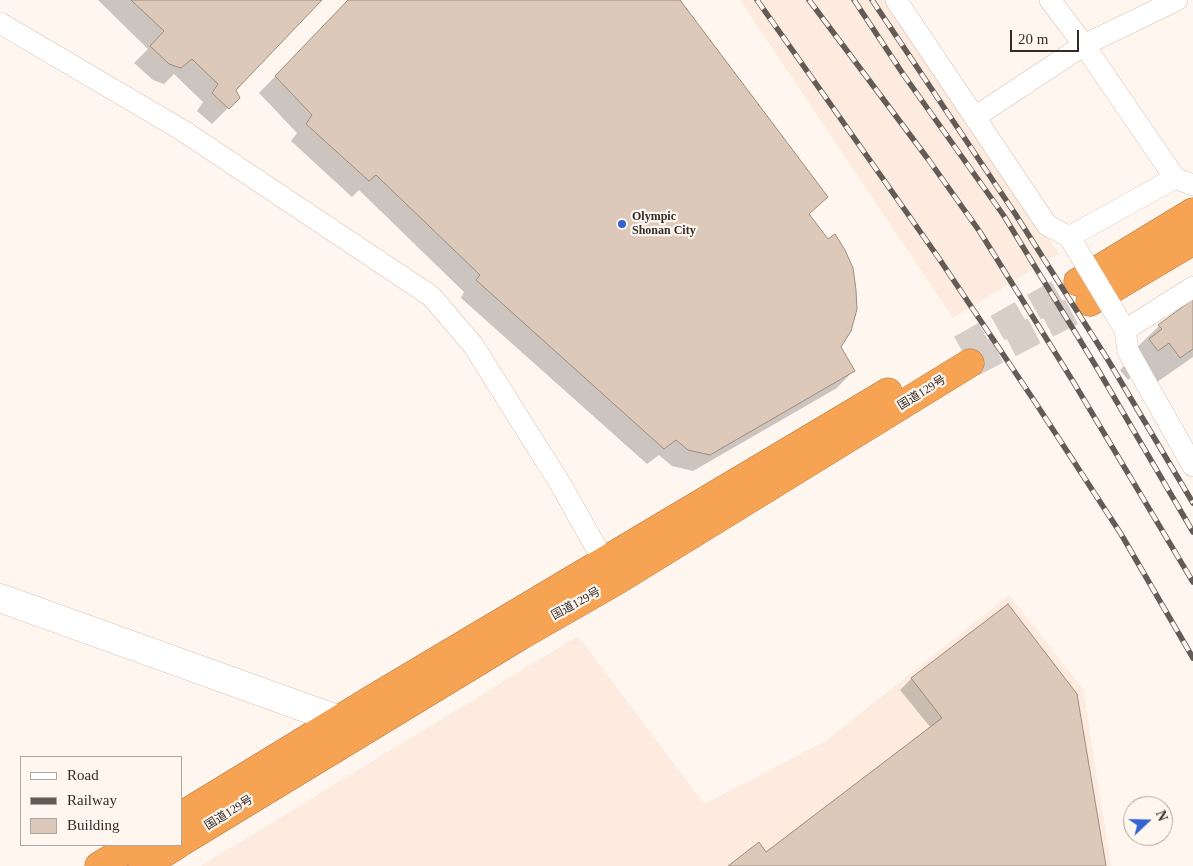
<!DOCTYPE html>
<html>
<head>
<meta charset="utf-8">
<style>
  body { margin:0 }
  #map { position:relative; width:1193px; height:866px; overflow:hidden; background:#fef6ef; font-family:"Times New Roman",serif }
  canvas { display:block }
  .legend { position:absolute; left:20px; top:756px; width:162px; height:90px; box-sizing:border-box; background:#fef6ef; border:1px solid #ada59f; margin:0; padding:6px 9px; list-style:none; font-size:15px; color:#342c26 }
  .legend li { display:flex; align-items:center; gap:10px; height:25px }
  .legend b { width:25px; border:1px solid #ada59f }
  .north { position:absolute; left:1123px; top:796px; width:50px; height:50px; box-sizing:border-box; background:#fef6ef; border:1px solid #ada59f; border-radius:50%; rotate:69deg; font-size:14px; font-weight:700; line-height:20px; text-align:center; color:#342c26 }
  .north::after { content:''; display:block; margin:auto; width:18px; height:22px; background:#3562d2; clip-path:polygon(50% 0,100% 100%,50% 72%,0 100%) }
  .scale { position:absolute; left:1010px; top:30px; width:69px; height:22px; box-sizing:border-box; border:2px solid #342c26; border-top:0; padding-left:6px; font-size:15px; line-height:18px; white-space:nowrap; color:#342c26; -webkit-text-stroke:4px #fef6ef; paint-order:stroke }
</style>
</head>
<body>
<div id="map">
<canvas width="1193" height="866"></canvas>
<ul class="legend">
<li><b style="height:6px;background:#fff"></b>Road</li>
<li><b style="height:6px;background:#635b55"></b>Railway</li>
<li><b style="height:14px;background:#ddc9b9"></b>Building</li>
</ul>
<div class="north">N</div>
<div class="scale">20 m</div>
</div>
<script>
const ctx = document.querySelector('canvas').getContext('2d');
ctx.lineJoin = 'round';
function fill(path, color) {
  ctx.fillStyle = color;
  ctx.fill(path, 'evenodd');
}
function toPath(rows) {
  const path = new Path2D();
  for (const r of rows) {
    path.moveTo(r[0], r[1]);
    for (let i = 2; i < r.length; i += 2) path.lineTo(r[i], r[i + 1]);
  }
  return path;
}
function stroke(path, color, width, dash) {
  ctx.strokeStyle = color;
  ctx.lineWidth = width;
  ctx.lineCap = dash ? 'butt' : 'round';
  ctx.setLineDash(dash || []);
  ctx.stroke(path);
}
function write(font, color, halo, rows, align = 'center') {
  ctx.font = font + ' "Times New Roman","Noto Sans JP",serif';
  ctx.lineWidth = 4.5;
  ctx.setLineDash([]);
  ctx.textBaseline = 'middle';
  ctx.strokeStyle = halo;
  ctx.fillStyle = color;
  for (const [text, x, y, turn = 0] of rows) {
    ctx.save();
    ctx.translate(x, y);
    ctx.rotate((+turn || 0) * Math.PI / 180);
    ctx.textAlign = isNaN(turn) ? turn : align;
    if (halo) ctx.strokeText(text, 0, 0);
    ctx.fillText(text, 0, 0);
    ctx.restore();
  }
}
fill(toPath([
  [740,0,887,0,1059,254,953,318],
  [1009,595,1083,689,1111,866,201,866,578,636,704,804,826,741]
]), '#fcebde');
fill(toPath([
  [98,0,321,0,235,90,239,97,212,124,197,111,203,102,174,74,164,84,153,80,134,63,148,49],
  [350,0,679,0,808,215,840,347,853,371,837,388,693,471,672,466,659,455,647,464,461,298,464,292,359,190,352,197,291,141,297,133,259,93],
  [1193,301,1193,357,1150,387,1139,371,1128,380,1120,370,1132,358,1129,355,1159,326],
  [1007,605,1105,866,730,866,766,854,931,728,900,690,911,679]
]), '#0003');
const building = toPath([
  [131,0,322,0,236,90,240,98,229,109,212,93,218,84,192,59,181,68,169,64,150,46,164,31,131,0],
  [348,0,680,0,828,197,809,214,828,239,835,234,845,250,853,268,856,290,857,309,851,331,841,347,855,371,710,455,688,450,676,440,664,449,476,280,480,275,376,175,369,181,306,124,312,115,275,76,348,0],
  [1193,299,1193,349,1180,358,1169,343,1158,351,1149,339,1162,329,1158,325,1193,299],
  [1008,604,1077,694,1106,866,728,866,759,842,766,852,942,718,911,678,1008,604]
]);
fill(building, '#ddc9b9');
stroke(building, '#9f8c7c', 1);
stroke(toPath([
  [961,349,1078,282],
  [972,363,1090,302]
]), '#d6cec7', 28, [28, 14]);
const street = toPath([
  [896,0,1047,225,1069,237,1076,248],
  [1050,0,1084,45,1175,178,1193,185],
  [0,23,182,130,431,296,473,345,561,485,611,574],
  [975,117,1084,45,1177,0],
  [1069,237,1175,178],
  [1118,318,1125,330,1128,351,1193,466],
  [1125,330,1193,287]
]);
const secondary = toPath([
  [0,598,356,726]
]);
const highway = toPath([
  [1078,282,1193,212],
  [1090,302,1193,241],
  [181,816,376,697,888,392],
  [181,842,520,636,616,581,970,363],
  [99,866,134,845],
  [143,866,177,845]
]);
stroke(street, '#d6c2b2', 22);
stroke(secondary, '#d6c2b2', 29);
stroke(highway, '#b27944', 29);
stroke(street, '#fff', 21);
stroke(secondary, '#fff', 28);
stroke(highway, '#f6a354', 28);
const rail = toPath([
  [757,0,938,257,1035,402,1121,534,1193,658],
  [809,0,928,159,980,232,1074,383,1193,582],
  [854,0,903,74,1004,216,1097,368,1193,532],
  [872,0,1014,212,1108,360,1193,503]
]);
stroke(rail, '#635b55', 5.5);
stroke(rail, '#fef6ef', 4, [11]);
const streetBridge = toPath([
  [1076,248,1118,318]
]);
stroke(streetBridge, '#d6c2b2', 22, []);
stroke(streetBridge, '#fff', 21);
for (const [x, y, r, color] of [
  [622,224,5,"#3562d2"]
]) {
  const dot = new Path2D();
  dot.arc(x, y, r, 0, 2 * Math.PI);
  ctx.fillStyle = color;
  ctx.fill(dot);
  stroke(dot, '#fef6ef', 2);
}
write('bold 12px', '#342c26', '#fef6ef', [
  ["Olympic",632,217],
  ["Shonan City",632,231]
], 'left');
write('12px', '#342c26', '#fef6ef', [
  ["国道129号",922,393,-32],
  ["国道129号",576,604,-29],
  ["国道129号",229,813,-32]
]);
</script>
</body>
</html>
